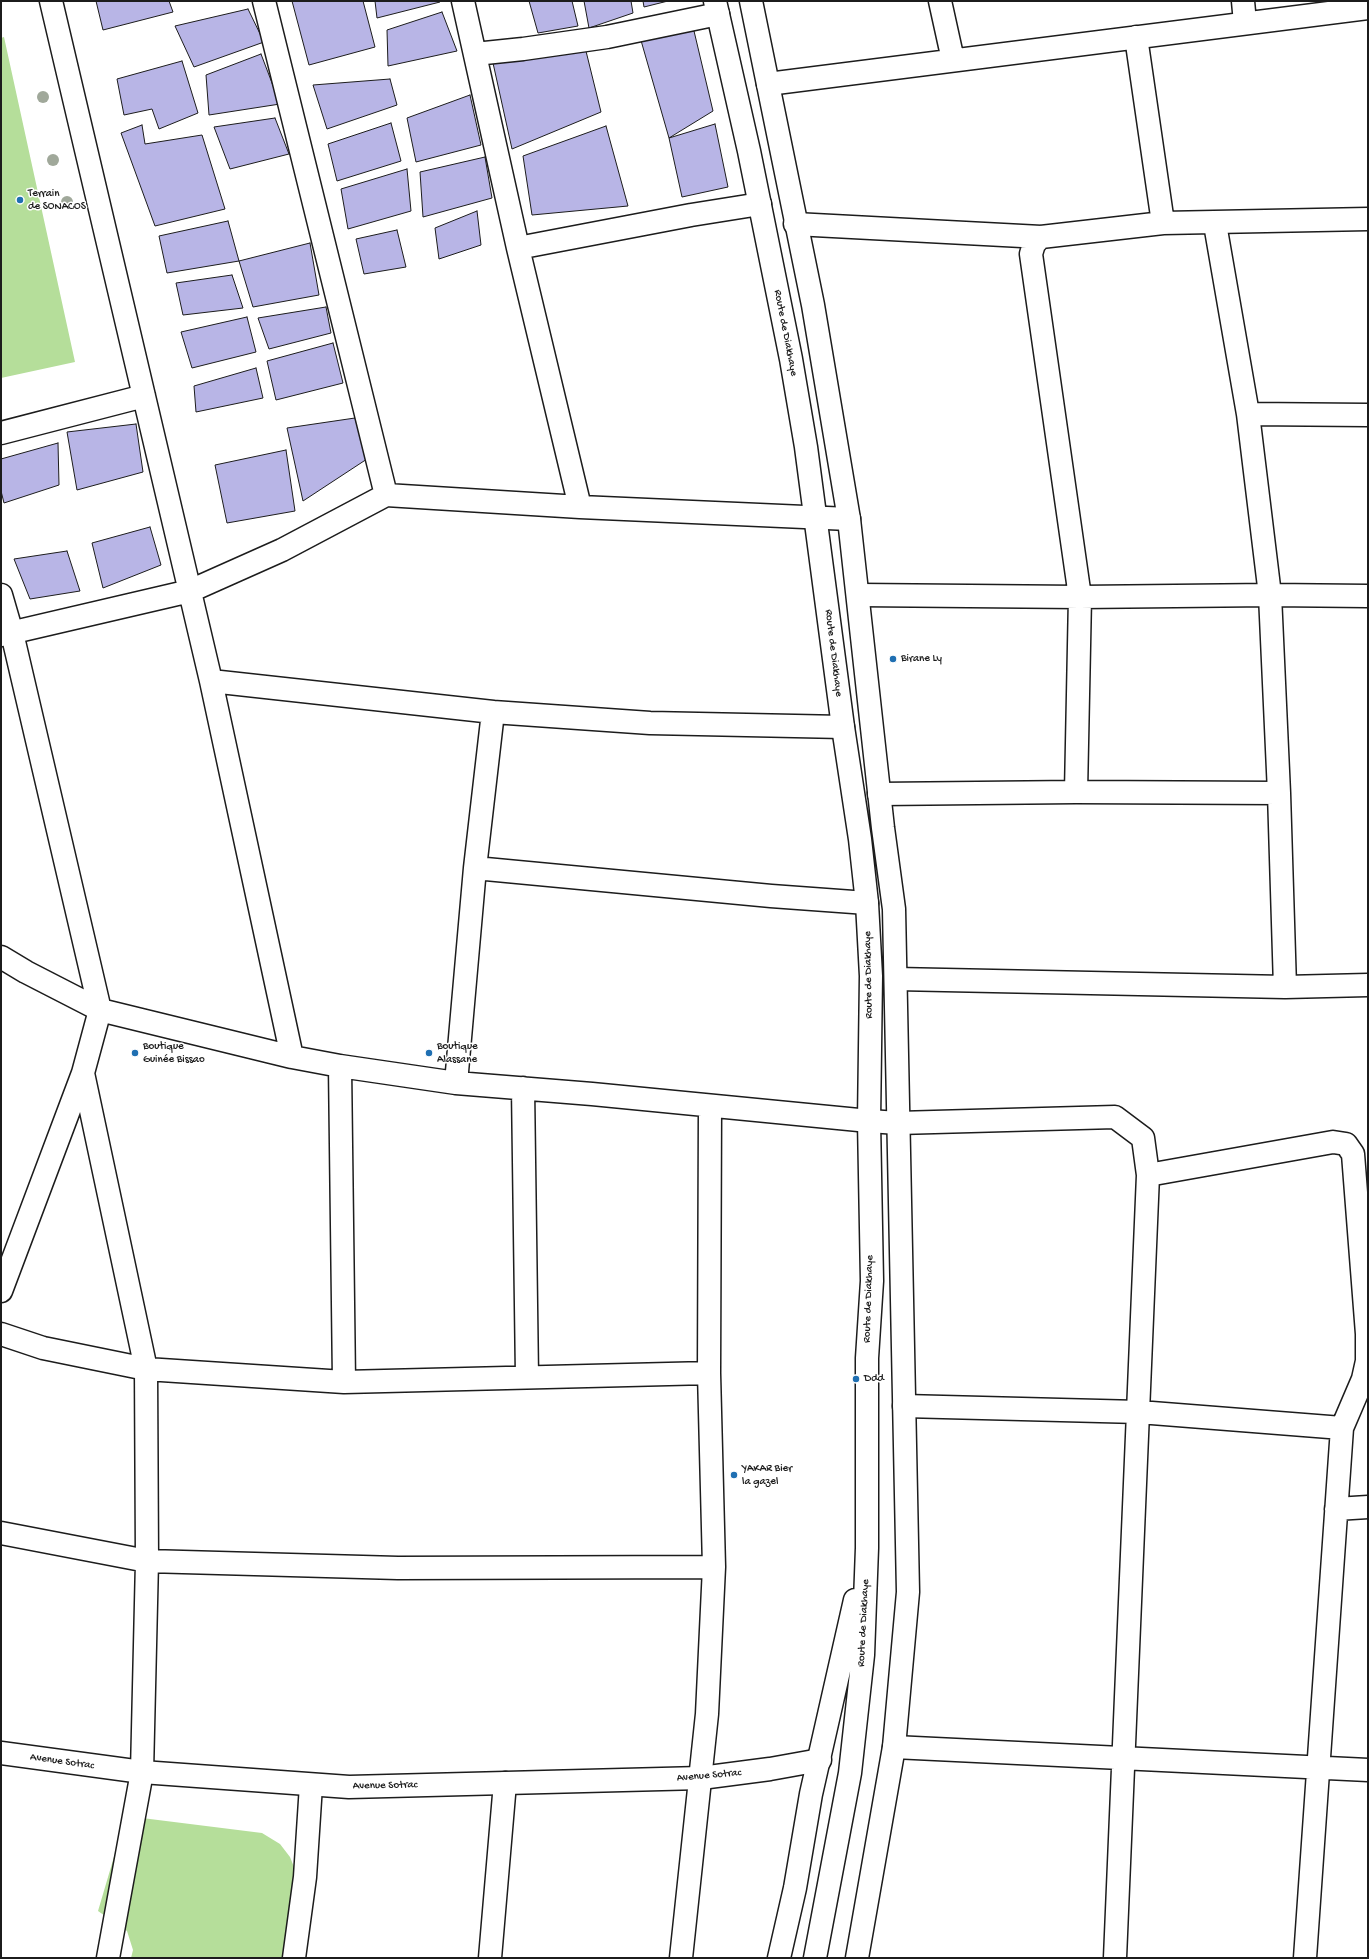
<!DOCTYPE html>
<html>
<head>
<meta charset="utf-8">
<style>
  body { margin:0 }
  #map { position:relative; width:1369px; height:1959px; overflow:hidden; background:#fff; font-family:"Gochi Hand",sans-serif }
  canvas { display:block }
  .frame { position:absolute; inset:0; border:2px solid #1c1c1c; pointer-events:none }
</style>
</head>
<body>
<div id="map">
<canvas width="1369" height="1959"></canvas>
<div class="frame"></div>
</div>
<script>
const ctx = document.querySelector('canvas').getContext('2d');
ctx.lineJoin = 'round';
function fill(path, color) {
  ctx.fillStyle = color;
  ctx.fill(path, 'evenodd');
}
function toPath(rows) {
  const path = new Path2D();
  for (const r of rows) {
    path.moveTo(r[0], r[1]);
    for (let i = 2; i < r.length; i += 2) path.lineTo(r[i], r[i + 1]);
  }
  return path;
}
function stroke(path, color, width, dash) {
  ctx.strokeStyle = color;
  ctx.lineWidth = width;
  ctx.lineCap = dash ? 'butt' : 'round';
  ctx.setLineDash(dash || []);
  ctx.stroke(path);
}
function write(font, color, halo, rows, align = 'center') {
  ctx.font = font + ' "Gochi Hand",sans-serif';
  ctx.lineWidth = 3;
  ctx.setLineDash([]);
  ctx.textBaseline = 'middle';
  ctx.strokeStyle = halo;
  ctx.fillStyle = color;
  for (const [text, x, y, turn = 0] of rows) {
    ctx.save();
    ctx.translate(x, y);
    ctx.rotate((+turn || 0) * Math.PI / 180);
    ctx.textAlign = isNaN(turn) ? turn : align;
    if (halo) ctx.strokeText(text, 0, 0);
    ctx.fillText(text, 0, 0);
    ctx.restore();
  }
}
fill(toPath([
  [4,37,75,362,1,378,1,38],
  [126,1816,262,1833,280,1844,290,1857,296,1872,291,1958,131,1958,133,1950,127,1931,98,1911]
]), '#b5de9a');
const building = toPath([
  [96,1,169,1,173,12,103,30,96,1],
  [292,1,363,1,375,47,309,65,292,1],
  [375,1,440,1,440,2,377,18,375,1],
  [529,1,572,1,578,26,538,33,529,1],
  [584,1,631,1,633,13,589,28,584,1],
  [643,1,668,1,644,7,643,1],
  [248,9,264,42,194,67,175,26,248,9],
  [442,12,457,51,388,66,387,30,442,12],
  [694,31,713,111,669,138,640,37,694,31],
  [584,43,601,112,512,149,493,63,584,43],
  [261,54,280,104,209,115,206,75,261,54],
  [182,61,198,113,159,129,152,109,124,115,117,79,182,61],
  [390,79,397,105,327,129,313,85,390,79],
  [470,95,481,145,416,162,407,118,470,95],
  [275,118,289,154,230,169,214,127,275,118],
  [391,123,401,161,337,181,328,144,391,123],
  [715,124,728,187,682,197,669,138,715,124],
  [142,125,145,144,202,135,225,209,155,226,121,133,142,125],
  [606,126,628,206,532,215,523,156,606,126],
  [485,157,492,198,423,217,420,172,485,157],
  [407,169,411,211,348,229,341,189,407,169],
  [477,211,481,245,439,259,435,228,477,211],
  [228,221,239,261,167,273,159,236,228,221],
  [397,230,406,267,364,274,356,239,397,230],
  [310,243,319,295,253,307,239,261,310,243],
  [232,275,243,308,183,315,176,283,232,275],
  [326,307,331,333,269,349,258,318,326,307],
  [247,317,256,352,192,368,181,332,247,317],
  [333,343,343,383,276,400,267,361,333,343],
  [256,368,263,398,196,412,194,386,256,368],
  [355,418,367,459,303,501,287,428,355,418],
  [136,424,143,472,77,490,67,432,136,424],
  [58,443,59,485,4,503,1,491,1,459,58,443],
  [286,450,295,511,227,523,215,465,286,450],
  [150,527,161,565,103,588,92,543,150,527],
  [67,551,80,591,30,599,14,559,67,551]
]);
fill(building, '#b8b5e6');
stroke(building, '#1c1c1c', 1);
const street = toPath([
  [51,1,211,681,292,1057],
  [264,1,386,495],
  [463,1,518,248,580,507],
  [940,1,953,60],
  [1243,1,1245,23],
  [1136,37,1163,223],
  [475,54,523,49,607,37,718,14],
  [768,84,1368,8],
  [795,224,1041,237,1163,223,1368,219],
  [1215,224,1248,414,1270,595,1279,793,1285,987],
  [1041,237,1034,244,1031,254,1080,597,1076,792],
  [518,248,691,215,760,204],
  [1248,414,1368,415],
  [1,433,144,396],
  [1,595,12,633,100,1010,83,1073,1,1291],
  [858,595,1080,597,1270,595,1368,596],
  [1,635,190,591,282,550,386,495,580,507,849,519],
  [211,681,493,712,650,723,843,727],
  [879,794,1076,792,1279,793],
  [475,868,771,896,867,903],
  [1,957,26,972,100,1010,292,1057,340,1066,456,1083,592,1094,869,1121,898,1123,1115,1117,1143,1138,1148,1175,1115,1958],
  [896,979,1285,987,1368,985],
  [340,1066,344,1382],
  [83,1073,146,1369,147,1561,142,1772,108,1958],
  [456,1083,475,868,493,712],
  [523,1088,527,1377],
  [1148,1175,1333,1142,1346,1144,1353,1154,1367,1334,1367,1361,1363,1379,1342,1428,1305,1958],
  [1,1334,43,1348,146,1369,344,1382,709,1373],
  [904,1406,1139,1412,1342,1428],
  [1336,1509,1368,1507],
  [1,1533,147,1561,398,1568,714,1567],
  [894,1747,1368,1770],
  [294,1958,305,1877,311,1785],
  [490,1958,505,1783],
  [681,1958,707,1714,714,1567,709,1373,710,1106]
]);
const secondary = toPath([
  [1,1753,142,1772,349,1787,701,1778,770,1769,820,1760]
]);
const primary = toPath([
  [715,1,749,151,791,359,806,447,843,727,860,839,867,903,871,976,869,1121,872,1281,867,1358,867,1548,863,1655,850,1773,815,1958],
  [751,1,813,305,849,519,883,828,894,909,908,1592,894,1747,857,1958],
  [779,1958,795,1888,811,1794,855,1600]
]);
stroke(street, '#1c1c1c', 25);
stroke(secondary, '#1c1c1c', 25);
stroke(primary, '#1c1c1c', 25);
stroke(street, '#fff', 22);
stroke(secondary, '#fff', 22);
stroke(primary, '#fff', 22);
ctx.fillStyle = '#a0a89a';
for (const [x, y] of [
  [43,97],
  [53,160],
  [67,202]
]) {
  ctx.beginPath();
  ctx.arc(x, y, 6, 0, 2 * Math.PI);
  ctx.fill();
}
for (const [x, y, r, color] of [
  [20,200,4,"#1f6fb2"],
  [893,659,4,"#1f6fb2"],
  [135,1053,4,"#1f6fb2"],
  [429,1053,4,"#1f6fb2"],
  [856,1379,4,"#1f6fb2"],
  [734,1475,4,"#1f6fb2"]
]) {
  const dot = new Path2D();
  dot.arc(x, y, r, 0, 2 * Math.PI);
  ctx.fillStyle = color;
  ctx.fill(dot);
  stroke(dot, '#fff', 1.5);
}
write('11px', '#1c1c1c', '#fff', [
  ["Terrain",28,194],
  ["de SONACOS",28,207],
  ["Birane Ly",901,659],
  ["Boutique",143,1047],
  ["Guinée Bissao",143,1060],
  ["Boutique",437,1047],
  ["Alassane",437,1060],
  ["Ddd",864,1379],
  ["YAKAR Bier",742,1469],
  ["la gazel",742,1482]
], 'left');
write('11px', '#1c1c1c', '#fff', [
  ["Route de Diakhaye",785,333,79],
  ["Route de Diakhaye",833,653,83],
  ["Route de Diakhaye",869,975,-91],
  ["Route de Diakhaye",869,1299,-88],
  ["Route de Diakhaye",864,1623,-87],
  ["Avenue Sotrac",62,1762,8],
  ["Avenue Sotrac",709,1776,-5],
  ["Avenue Sotrac",385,1786,-1]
]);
</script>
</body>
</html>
